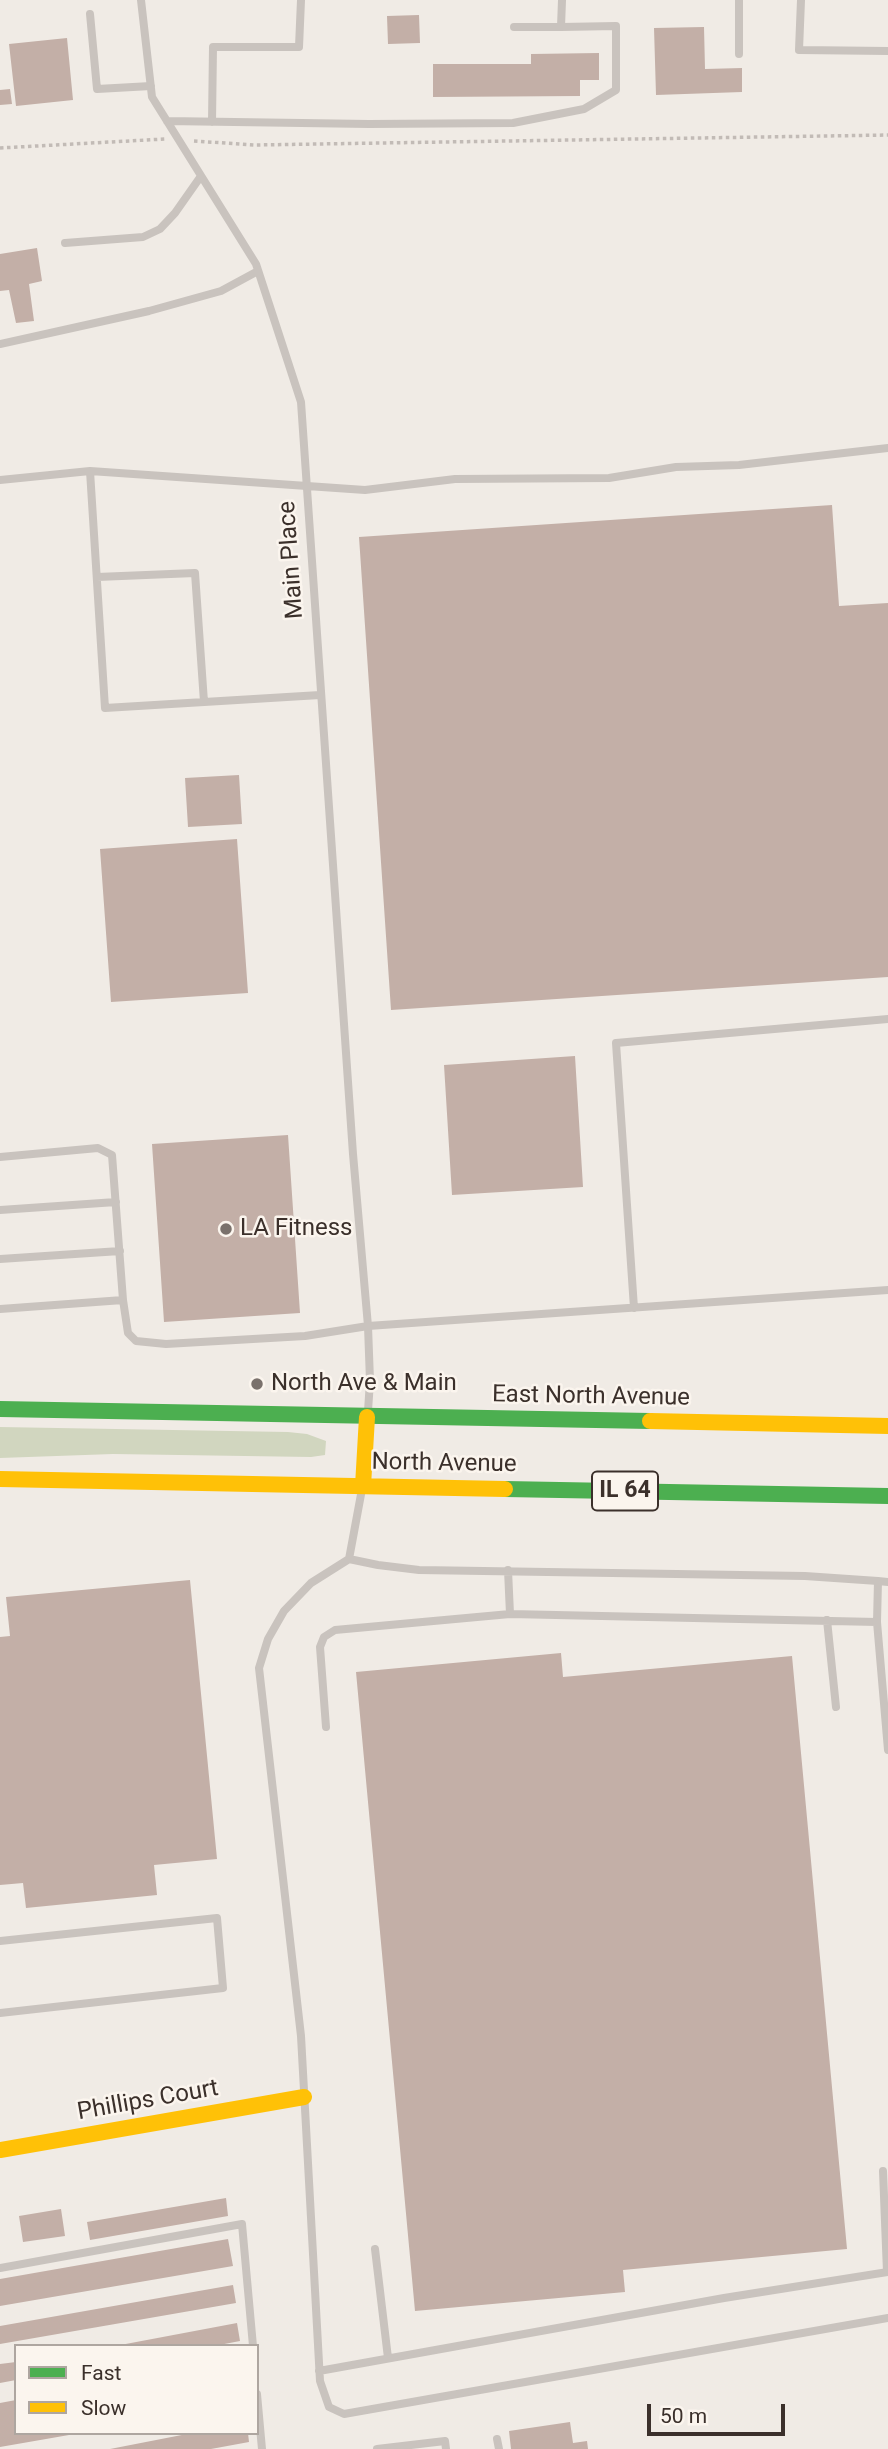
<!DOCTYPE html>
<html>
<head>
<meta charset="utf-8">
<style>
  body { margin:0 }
  #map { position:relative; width:888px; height:2449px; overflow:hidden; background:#f0ebe5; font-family:Roboto,sans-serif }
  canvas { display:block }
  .legend { position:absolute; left:14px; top:2344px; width:245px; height:91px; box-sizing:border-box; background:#fbf5ee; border:2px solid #aea6a0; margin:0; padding:9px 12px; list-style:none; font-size:21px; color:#3b302b }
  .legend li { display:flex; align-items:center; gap:14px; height:35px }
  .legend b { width:35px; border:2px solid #aea6a0 }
  .scale { position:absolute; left:647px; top:2404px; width:138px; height:32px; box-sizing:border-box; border:4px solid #3b302b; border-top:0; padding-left:9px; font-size:21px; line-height:24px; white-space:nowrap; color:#3b302b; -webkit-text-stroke:5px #fbf5ee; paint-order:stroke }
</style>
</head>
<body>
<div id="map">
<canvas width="888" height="2449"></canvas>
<ul class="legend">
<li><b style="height:9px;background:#4caf50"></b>Fast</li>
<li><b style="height:9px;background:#ffc107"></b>Slow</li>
</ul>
<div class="scale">50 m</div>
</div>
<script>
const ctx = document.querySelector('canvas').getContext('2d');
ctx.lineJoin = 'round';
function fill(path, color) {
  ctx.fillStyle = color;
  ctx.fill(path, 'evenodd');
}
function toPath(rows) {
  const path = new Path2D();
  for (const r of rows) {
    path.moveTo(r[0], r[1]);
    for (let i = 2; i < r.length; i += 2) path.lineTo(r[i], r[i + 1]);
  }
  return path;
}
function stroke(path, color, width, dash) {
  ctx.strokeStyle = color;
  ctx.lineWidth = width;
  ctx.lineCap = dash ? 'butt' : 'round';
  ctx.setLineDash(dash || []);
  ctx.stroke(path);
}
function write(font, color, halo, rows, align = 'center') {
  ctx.font = font + ' Roboto,sans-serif';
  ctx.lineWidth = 5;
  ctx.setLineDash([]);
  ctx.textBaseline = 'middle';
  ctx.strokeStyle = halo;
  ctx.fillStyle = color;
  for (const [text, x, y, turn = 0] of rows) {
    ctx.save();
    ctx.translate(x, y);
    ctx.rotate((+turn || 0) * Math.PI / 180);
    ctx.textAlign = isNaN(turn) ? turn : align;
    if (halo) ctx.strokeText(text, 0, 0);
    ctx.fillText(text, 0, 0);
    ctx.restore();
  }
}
fill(toPath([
  [0,1427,288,1432,307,1434,326,1441,325,1455,311,1457,113,1454,0,1458]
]), '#d1d6bf');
fill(toPath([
  [419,15,420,43,388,44,387,16],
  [704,27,705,69,742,68,742,92,656,95,654,28],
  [67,38,73,100,16,106,9,44],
  [599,53,599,80,580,80,580,96,433,97,433,64,531,64,531,54],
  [10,89,12,104,0,105,0,90],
  [37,248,42,281,29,284,34,321,16,323,9,290,0,291,0,254],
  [832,505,839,606,888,603,888,977,391,1010,359,537],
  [239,775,242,824,188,827,185,778],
  [237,839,248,993,111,1002,100,849],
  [575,1056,583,1187,452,1195,444,1065],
  [288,1135,300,1313,164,1322,152,1144],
  [190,1580,217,1859,154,1865,157,1895,26,1908,23,1883,0,1885,0,1637,10,1636,6,1597],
  [561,1653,563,1677,792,1656,847,2249,623,2270,625,2292,415,2311,356,1672],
  [226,2198,228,2216,90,2240,87,2222],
  [61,2209,65,2236,23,2242,19,2216],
  [228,2239,233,2266,0,2306,0,2279],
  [233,2285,236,2303,0,2344,0,2326],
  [237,2323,240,2341,214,2346,115,2346],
  [16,2362,16,2380,0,2383,0,2364],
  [16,2400,16,2433,69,2435,0,2447,0,2403],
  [570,2422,573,2443,587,2441,588,2449,511,2449,509,2431],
  [192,2433,248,2433,249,2442,211,2449,110,2449]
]), '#c3afa7');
stroke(toPath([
  [194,141,255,145,888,135],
  [0,148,165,139]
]), '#c2bbb6', 3.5, [3.5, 3.5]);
stroke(toPath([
  [141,0,152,97,256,264,301,402,353,1154,368,1326,370,1381,368,1411],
  [739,0,739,54],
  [801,0,799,50,888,51],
  [90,14,97,89,151,86],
  [514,27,561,27],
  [167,121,369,124,513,123,584,109,616,90,616,26,561,27,562,0],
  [212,122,213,47,299,47,301,0],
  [65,243,143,237,160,229,175,213,201,176],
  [0,344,149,311,221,291,258,271],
  [90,471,105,708,320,695],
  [0,480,90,471,365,490,455,479,609,478,676,467,739,465,888,448],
  [97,577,195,573,204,702],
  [0,1157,98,1148,112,1155,123,1300],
  [0,1210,116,1202],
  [0,1259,120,1251],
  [634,1308,616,1043,888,1019],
  [0,1309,123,1300,128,1333,136,1341,166,1344,305,1336,368,1326,888,1290],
  [362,1489,349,1559,311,1583,284,1611,268,1639,259,1668,301,2036,320,2381,329,2407,344,2414,888,2318],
  [349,1559,378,1565,419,1570,805,1576,878,1581],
  [508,1570,510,1614],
  [888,1582,878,1581,877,1622,888,1750],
  [827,1620,836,1707],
  [326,1727,320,1647,324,1637,335,1630,510,1614,877,1622],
  [0,1941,217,1918,223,1988,0,2013],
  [883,2171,887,2272],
  [375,2249,388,2358],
  [0,2268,242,2224,253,2346],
  [319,2371,724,2298,888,2272],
  [257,2394,262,2449],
  [497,2439,499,2449],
  [377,2449,445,2441,446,2449]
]), '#c9c3be', 8);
stroke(toPath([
  [0,1409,650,1421],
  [505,1489,888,1496]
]), '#4caf50', 16);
stroke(toPath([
  [650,1421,888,1426],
  [0,1479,505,1489],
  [363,1486,367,1417],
  [0,2150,304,2097]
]), '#ffc107', 16);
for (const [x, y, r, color] of [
  [226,1229,7,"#7a716c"],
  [257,1384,7,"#7a716c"]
]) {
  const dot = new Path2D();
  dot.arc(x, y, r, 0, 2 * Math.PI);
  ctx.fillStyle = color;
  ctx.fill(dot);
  stroke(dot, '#fbf5ee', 2.5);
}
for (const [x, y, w] of [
  [625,1491,66]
]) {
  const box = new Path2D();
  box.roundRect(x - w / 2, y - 19.5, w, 39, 5);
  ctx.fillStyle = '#fbf5ee';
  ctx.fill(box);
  stroke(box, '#3b302b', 2);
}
write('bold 23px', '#3b302b', null, [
  ["IL 64",625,1491]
]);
write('24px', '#3b302b', '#fbf5ee', [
  ["Main Place",292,560,-94],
  ["East North Avenue",591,1397,1],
  ["North Avenue",444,1464,1],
  ["Phillips Court",148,2101,-10]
]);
write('24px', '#3b302b', '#fbf5ee', [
  ["LA Fitness",240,1229],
  ["North Ave & Main",271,1384]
], 'left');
</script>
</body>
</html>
